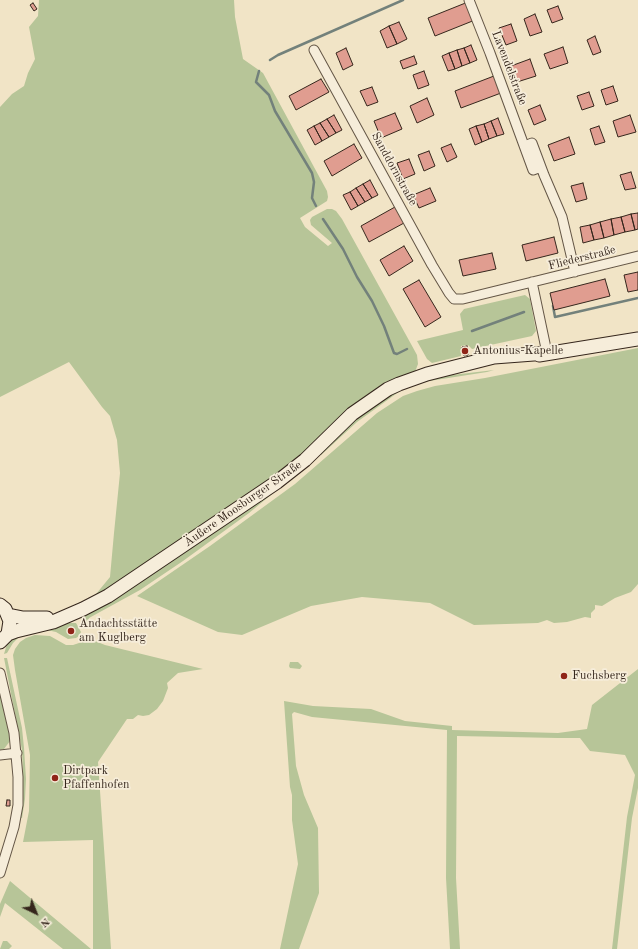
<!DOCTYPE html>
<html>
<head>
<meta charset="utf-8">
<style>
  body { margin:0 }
  #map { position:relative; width:638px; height:949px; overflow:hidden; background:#f1e4c6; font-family:"Old Standard TT",serif }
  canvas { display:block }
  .north { position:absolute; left:16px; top:893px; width:40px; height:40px; -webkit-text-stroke:3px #f6edda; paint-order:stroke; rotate:137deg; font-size:11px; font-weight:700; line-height:16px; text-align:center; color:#35261c }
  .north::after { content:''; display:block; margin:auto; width:14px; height:18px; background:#35261c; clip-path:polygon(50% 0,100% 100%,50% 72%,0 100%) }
</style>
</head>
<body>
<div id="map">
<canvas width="638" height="949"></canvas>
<div class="north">N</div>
</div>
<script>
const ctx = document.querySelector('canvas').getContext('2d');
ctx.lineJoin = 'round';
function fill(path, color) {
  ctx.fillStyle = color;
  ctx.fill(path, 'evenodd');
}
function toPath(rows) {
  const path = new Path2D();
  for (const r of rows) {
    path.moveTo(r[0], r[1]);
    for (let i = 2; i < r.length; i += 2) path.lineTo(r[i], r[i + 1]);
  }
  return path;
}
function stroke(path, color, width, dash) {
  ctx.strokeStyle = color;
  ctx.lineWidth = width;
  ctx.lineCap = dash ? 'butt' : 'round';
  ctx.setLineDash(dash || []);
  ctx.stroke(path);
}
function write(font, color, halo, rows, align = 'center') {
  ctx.font = font + ' "Old Standard TT",serif';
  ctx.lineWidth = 3.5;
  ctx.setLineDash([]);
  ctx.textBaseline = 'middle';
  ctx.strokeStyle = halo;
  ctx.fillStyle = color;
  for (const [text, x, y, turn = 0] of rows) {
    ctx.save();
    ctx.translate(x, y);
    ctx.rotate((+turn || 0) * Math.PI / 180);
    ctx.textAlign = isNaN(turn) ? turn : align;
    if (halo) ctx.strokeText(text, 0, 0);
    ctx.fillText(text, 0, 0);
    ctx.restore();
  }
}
fill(toPath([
  [39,0,234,0,235,17,243,59,263,73,327,191,328,197,327,201,300,218,305,227,328,246,332,243,311,225,310,220,312,217,327,209,332,209,336,211,342,219,411,344,417,355,418,364,415,372,386,382,349,408,302,456,274,477,92,599,110,577,114,533,120,473,117,440,110,416,102,407,69,362,0,397,0,107,12,94,24,86,28,73,35,59,29,27,38,16],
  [525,295,530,299,536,331,532,336,472,349,468,345,461,346,461,356,432,363,427,359,417,341,463,330,460,314,464,309],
  [638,348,638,584,631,592,615,598,602,606,595,605,595,609,591,613,591,618,585,617,567,622,554,623,547,620,538,623,474,625,430,603,362,597,311,606,242,635,218,632,137,596,210,546,295,484,377,413,403,396,417,391,435,386,485,378],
  [494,370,487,372,429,381,414,385,400,391,357,422,321,455,319,453,361,414,397,389,435,377],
  [306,466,249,513,183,561,140,590,89,618,84,629,81,625,82,615],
  [63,623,76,623,81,632,79,636,76,638,68,639,56,632,42,629],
  [21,635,13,643,7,653,4,654,7,644,12,639],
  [35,635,50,636,66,645,73,645,82,642,85,637,105,645,203,669,178,673,167,683,168,688,163,701,157,709,149,715,143,716,138,715,133,719,127,719,98,762,111,949,93,949,93,840,23,842,29,811,30,755,15,670,13,655,15,649,20,642,26,638],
  [4,658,7,658,22,728,24,748,26,779,25,799,22,818,20,818,23,775,22,750],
  [290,662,298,662,302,666,300,669,290,668,289,666],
  [638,669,638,788,632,818,617,949,612,949,627,817,635,775,625,755,590,751,580,738,558,738,457,736,456,878,460,949,450,949,446,878,447,730,312,717,294,712,292,714,296,766,304,795,318,828,319,893,299,949,280,949,298,864,292,820,292,795,290,787,284,701,313,706,371,709,405,721,452,726,452,730,558,733,587,729,592,705],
  [0,692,9,732,10,741,4,749,0,750],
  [10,881,91,949,63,949,5,903,0,917,0,904],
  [3,941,7,941,12,946,9,949,0,949]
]), '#b7c598');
stroke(toPath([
  [270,60,278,55,403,0],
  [259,71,256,82,269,95,275,111,312,173,314,182,312,198,316,206],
  [323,219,343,249,357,277,372,301,384,326,394,353,397,354,407,349],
  [553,306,555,317,638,298],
  [472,331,524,312]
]), '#73817b', 2.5);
const building = toPath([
  [468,2,475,20,435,36,428,18,468,2],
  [33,3,37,9,34,11,30,5,33,3],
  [558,6,563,19,552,23,547,10,558,6],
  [535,14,542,32,530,36,524,19,535,14],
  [399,22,407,39,397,44,389,26,399,22],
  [511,24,517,41,506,45,499,28,511,24],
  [389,26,397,44,387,48,380,31,389,26],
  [595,36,601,52,593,55,587,40,595,36],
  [471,45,477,60,470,63,464,48,471,45],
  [563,47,568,63,550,69,544,54,563,47],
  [346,48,353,65,343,70,336,53,346,48],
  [464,48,470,63,462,66,457,50,464,48],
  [457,50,462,66,455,69,449,53,457,50],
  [449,53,455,69,448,71,442,56,449,53],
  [414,56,417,64,403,69,400,61,414,56],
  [530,59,536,76,517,82,511,66,530,59],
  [424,71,429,85,418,89,413,75,424,71],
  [494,76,501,93,461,108,455,91,494,76],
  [321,79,329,92,296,110,289,96,321,79],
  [613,86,618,101,606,105,601,90,613,86],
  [372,87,378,102,367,106,360,91,372,87],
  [589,92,594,106,582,110,577,96,589,92],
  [427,98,434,115,417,123,410,106,427,98],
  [540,105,546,120,534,125,528,110,540,105],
  [395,113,402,129,381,138,374,121,395,113],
  [334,115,342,130,336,133,327,119,334,115],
  [630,115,636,132,618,137,613,121,630,115],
  [498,118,504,134,497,136,491,121,498,118],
  [327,119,336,133,329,137,320,123,327,119],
  [491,121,497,136,489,139,484,124,491,121],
  [320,123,329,137,322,141,314,126,320,123],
  [484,124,489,139,482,142,476,126,484,124],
  [314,126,322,141,315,145,307,130,314,126],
  [476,126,482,142,475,145,469,129,476,126],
  [599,126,605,142,595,145,590,129,599,126],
  [569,137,575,154,554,161,548,145,569,137],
  [354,144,362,158,332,176,324,161,354,144],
  [451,144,457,157,447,162,441,148,451,144],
  [429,151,435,166,424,171,418,155,429,151],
  [409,159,415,174,403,179,397,163,409,159],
  [631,172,636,188,625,190,620,175,631,172],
  [370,180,378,195,372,198,363,184,370,180],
  [583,183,587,199,576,202,571,186,583,183],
  [363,184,372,198,365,202,356,188,363,184],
  [356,188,365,202,358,206,350,192,356,188],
  [430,188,436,201,419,208,413,195,430,188],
  [350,192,358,206,351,210,343,195,350,192],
  [395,207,404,223,369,242,361,226,395,207],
  [638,213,638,229,635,230,631,214,638,213],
  [631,214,635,230,625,232,621,217,631,214],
  [621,217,625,232,614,235,611,219,621,217],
  [611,219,614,235,604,238,600,222,611,219],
  [600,222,604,238,594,240,590,225,600,222],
  [590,225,594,240,583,243,580,227,590,225],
  [554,237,558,253,526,261,522,245,554,237],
  [404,246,413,261,389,276,380,260,404,246],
  [492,253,496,269,463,276,459,260,492,253],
  [638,272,638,290,628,292,624,275,638,272],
  [605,279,610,296,554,310,550,293,605,279],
  [419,280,441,317,425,327,403,289,419,280],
  [467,346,468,355,464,356,462,347,467,346],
  [7,800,10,800,10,806,6,806,7,800]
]);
fill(building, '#e09d90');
stroke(building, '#35261c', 1);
const street = toPath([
  [469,0,490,53,533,170,541,167],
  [314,50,432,265,449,293,454,299,463,299,638,256],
  [525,146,532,143,544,175,562,217,575,272],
  [532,282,547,353],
  [0,673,14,733,18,777,18,805,14,827,0,873],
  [0,755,17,753]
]);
const secondary = toPath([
  [539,355,638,339],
  [0,605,5,609,10,621,8,634,0,642],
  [8,615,23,618,47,618],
  [8,634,16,631,53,622,83,609,108,596,277,482,305,460,352,414,388,389,399,384,427,374,494,357,547,353]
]);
stroke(street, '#645646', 11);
stroke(secondary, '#35261c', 15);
stroke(street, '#f6edda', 9);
stroke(secondary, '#f6edda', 13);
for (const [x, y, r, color] of [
  [465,351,4,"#8f2418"],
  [71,631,4,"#8f2418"],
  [564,676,4,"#8f2418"],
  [55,778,4,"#8f2418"]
]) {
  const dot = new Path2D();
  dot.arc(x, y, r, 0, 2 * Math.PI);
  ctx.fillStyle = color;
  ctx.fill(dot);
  stroke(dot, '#f6edda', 1.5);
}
write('12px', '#35261c', '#f6edda', [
  ["Lavendelstraße",509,68,69],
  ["Sanddornstraße",394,169,61],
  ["Fliederstraße",582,258,-14],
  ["Äußere Moosburger Straße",243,504,-35]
]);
write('12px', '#35261c', '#f6edda', [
  ["Antonius-Kapelle",473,351],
  ["Andachtsstätte",79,624],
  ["am Kuglberg",79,638],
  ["Fuchsberg",572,676],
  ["Dirtpark",63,771],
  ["Pfaffenhofen",63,785]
], 'left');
</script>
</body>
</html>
